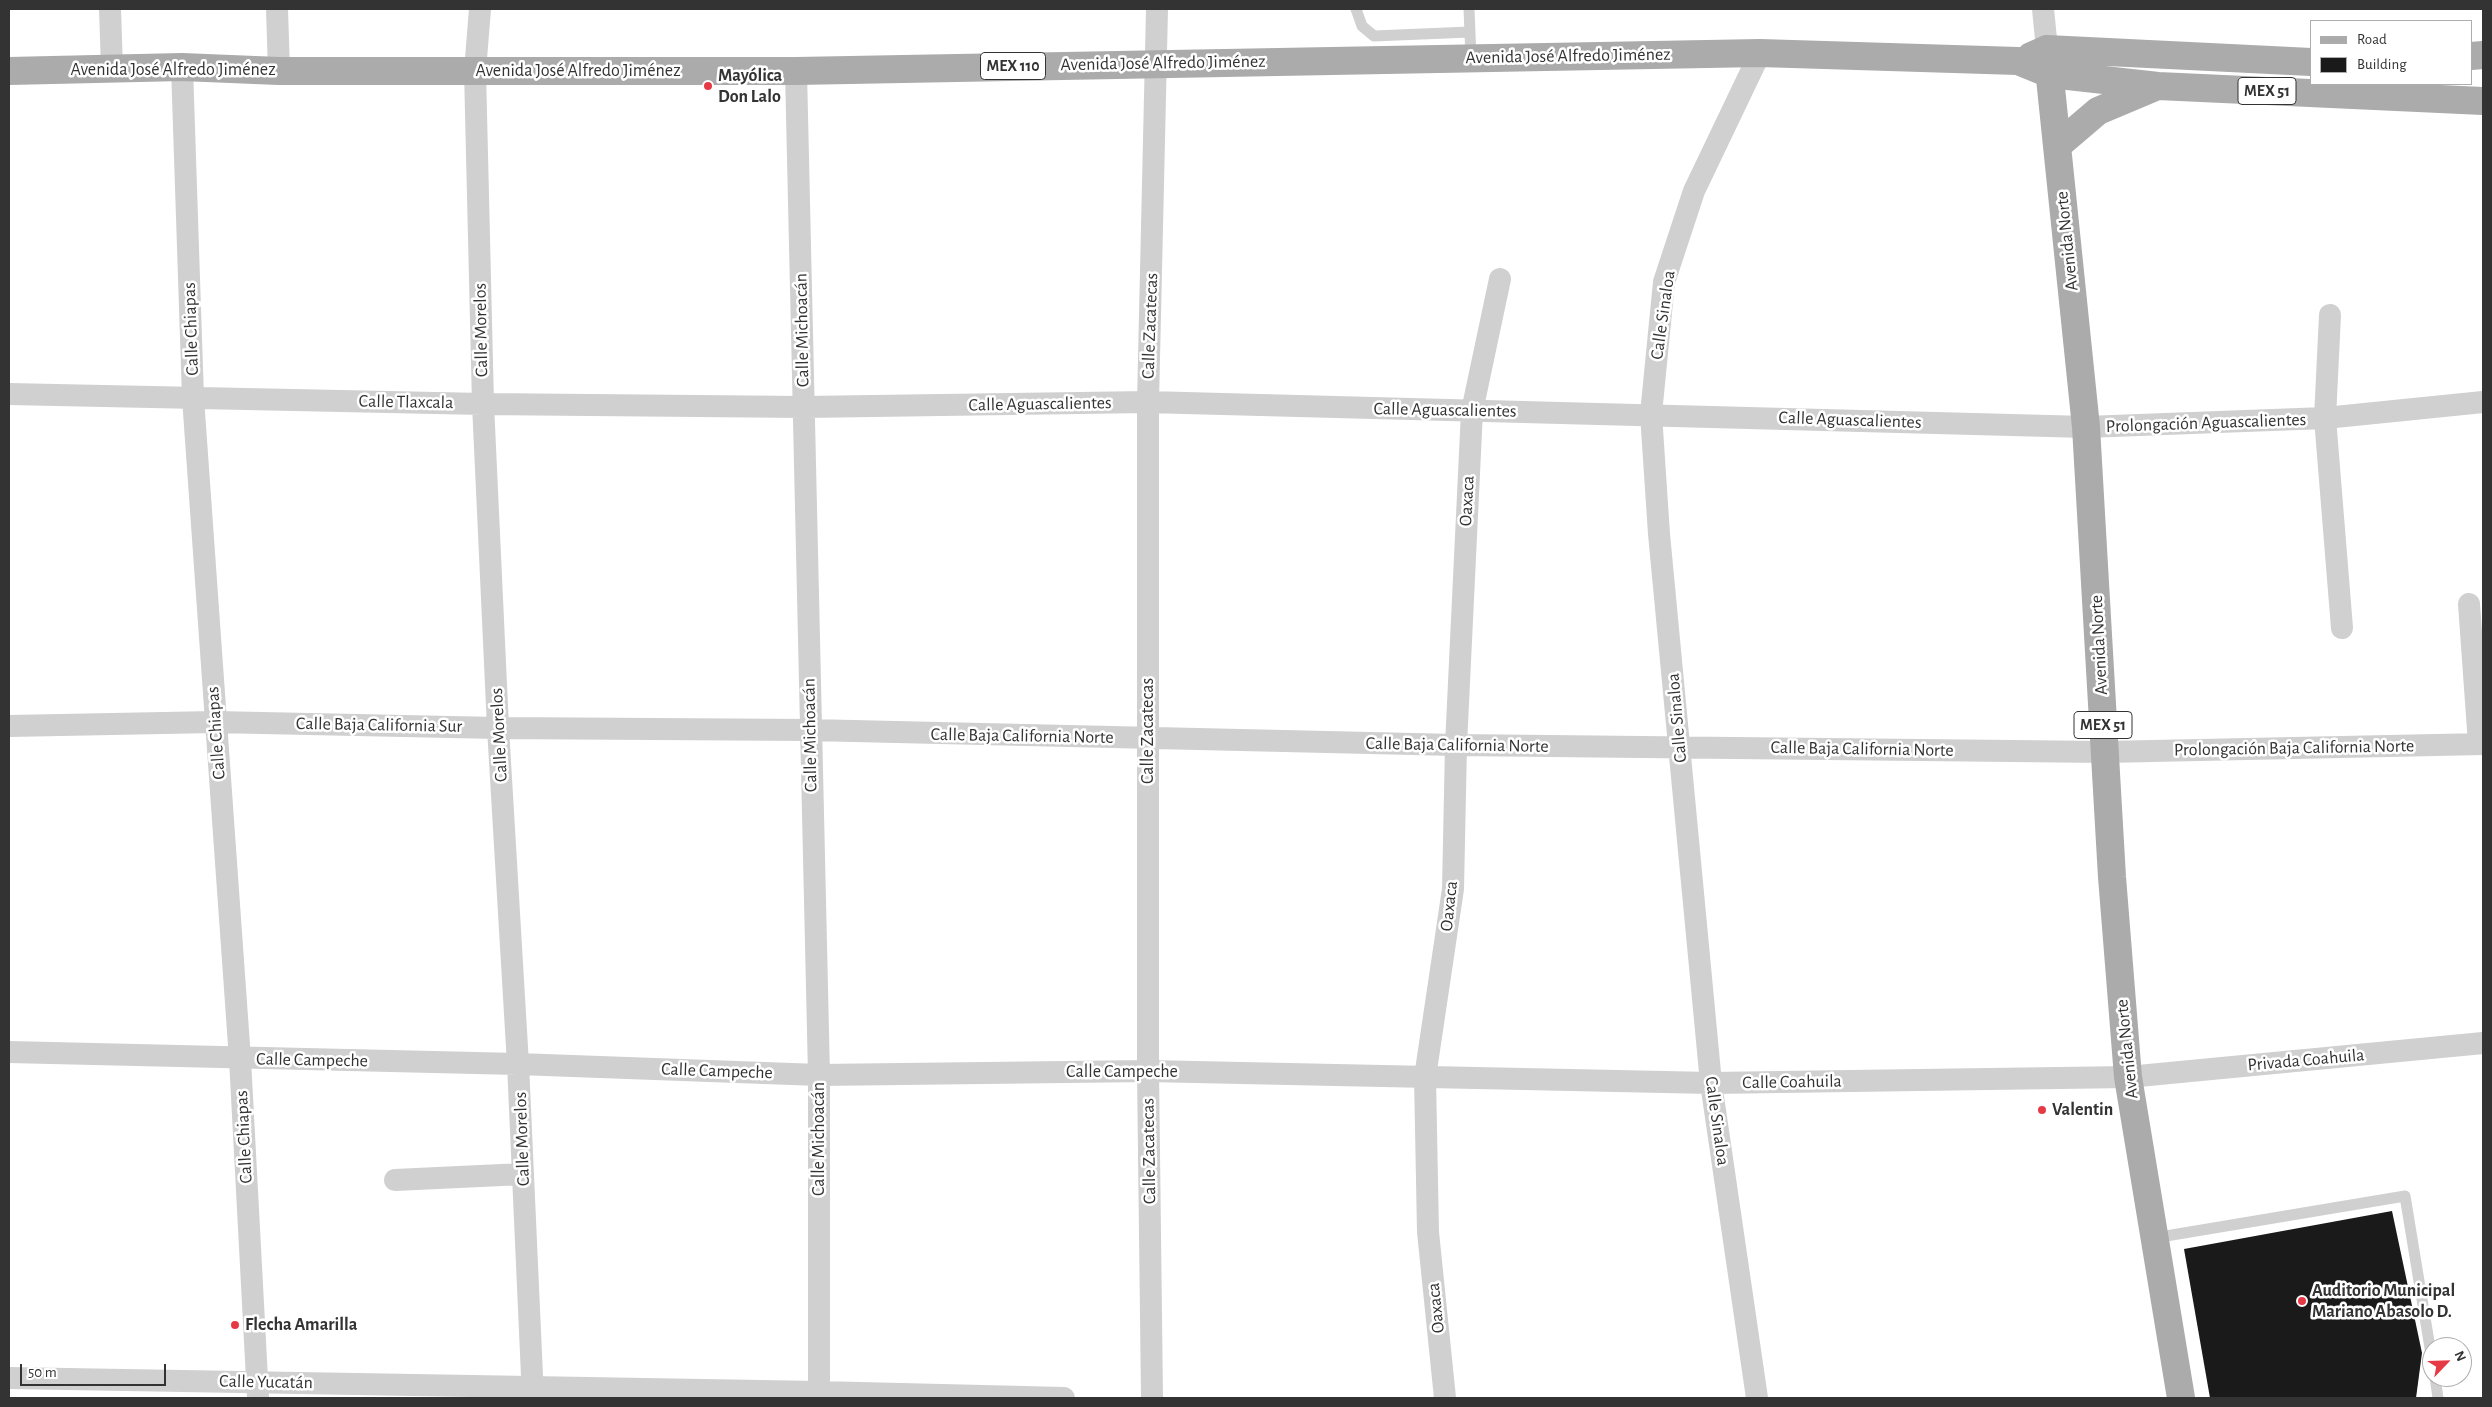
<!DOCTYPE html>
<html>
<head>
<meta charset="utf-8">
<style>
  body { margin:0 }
  #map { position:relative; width:2492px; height:1407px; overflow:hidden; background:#fff; font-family:"Alegreya Sans",sans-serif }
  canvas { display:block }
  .frame { position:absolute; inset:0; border:10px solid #333; pointer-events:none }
  .legend { position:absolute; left:2310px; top:20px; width:162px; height:65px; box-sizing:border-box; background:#fff; border:1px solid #adadad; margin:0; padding:6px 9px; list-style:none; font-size:15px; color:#333 }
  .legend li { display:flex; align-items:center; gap:10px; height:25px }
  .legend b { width:25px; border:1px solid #adadad }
  .north { position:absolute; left:2422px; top:1337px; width:50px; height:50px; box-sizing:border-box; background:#fff; border:1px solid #adadad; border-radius:50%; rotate:66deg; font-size:14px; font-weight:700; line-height:20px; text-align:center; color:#333 }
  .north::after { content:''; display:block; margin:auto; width:18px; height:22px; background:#e63946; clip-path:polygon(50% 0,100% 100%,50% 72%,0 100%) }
  .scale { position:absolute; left:20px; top:1364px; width:146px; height:22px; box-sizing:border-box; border:2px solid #333; border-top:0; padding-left:6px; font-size:15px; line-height:18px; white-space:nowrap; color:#333; -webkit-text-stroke:4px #fff; paint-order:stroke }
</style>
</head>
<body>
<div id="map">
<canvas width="2492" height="1407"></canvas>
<div class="frame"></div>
<ul class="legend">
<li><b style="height:6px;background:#ababab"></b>Road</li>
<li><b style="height:14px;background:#1a1a1a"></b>Building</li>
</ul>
<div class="north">N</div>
<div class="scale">50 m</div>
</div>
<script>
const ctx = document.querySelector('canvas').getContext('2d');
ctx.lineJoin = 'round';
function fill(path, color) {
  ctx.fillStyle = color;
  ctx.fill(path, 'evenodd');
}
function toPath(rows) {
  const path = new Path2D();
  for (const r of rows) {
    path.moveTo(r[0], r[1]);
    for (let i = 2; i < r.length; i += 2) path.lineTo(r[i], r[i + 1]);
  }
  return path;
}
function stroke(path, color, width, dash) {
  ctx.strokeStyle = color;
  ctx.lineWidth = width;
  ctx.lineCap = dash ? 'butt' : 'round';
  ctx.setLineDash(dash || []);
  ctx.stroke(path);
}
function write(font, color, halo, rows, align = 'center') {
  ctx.font = font + ' "Alegreya Sans",sans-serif';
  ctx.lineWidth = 5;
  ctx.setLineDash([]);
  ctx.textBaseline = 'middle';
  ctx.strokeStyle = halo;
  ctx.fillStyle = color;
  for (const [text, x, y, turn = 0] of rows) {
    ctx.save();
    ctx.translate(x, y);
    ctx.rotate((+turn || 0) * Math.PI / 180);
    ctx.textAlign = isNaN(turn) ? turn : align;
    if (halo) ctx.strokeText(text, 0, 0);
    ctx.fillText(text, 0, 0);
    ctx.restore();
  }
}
fill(toPath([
  [2392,1211,2422,1353,2416,1398,2210,1398,2184,1249]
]), '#1a1a1a');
stroke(toPath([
  [1356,9,1362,26,1374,36,1470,32],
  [1469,9,1471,58],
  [2154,1238,2405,1196,2432,1360],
  [2435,1377,2438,1398]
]), '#d0d0d0', 11);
stroke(toPath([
  [110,9,112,68],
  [277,9,279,71],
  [480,9,475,71,483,404,498,728,518,1064,533,1398],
  [2043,9,2047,49],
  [182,67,193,398,240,1059,258,1398],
  [796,71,819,1075,819,1398],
  [2330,315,2325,418,2342,628],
  [9,394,483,404,804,407,1148,402,2086,427,2325,418,2483,402],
  [2469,604,2479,744],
  [9,726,215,722,498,728,810,730,1456,745,2105,752,2483,744],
  [9,1052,518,1064,819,1075,1148,1071,1711,1083,2128,1077,2483,1043],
  [395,1180,523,1174],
  [9,1378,819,1392,1064,1398],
  [1152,1398,1148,1071,1148,402,1157,9],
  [1445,1398,1428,1232,1425,1077,1453,889,1456,745,1472,411,1500,279],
  [1757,1398,1711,1083,1659,534,1651,414,1664,282,1694,191,1760,53]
]), '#d0d0d0', 22);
stroke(toPath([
  [2047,49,2086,427,2112,877,2128,1077,2181,1398],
  [2031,56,2047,49,2311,62],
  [2471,56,2483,55],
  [9,71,182,67,279,71,796,71,1760,53,2018,61,2050,74,2158,86,2483,101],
  [2057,146,2098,111,2155,87]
]), '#ababab', 28);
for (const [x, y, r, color] of [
  [708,86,5,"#e63946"],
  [2042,1110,5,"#e63946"],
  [2302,1301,5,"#e63946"],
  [235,1325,5,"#e63946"]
]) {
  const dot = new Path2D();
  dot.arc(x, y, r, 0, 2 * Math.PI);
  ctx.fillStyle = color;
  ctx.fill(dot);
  stroke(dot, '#fff', 2);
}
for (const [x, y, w] of [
  [1013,66,65],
  [2267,91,58],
  [2103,725,58]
]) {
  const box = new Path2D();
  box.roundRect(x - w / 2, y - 13.5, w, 27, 4);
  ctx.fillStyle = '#fff';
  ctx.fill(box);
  stroke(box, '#333', 1);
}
write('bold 16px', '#333', null, [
  ["MEX 110",1013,66],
  ["MEX 51",2267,91],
  ["MEX 51",2103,725]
]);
write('18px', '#333', '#fff', [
  ["Avenida José Alfredo Jiménez",1568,56,-1],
  ["Avenida José Alfredo Jiménez",1163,63,-1],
  ["Avenida José Alfredo Jiménez",173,70],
  ["Avenida José Alfredo Jiménez",578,71],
  ["Avenida Norte",2067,241,-96],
  ["Calle Sinaloa",1663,315,-82],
  ["Calle Zacatecas",1150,326,-88],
  ["Calle Chiapas",191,329,-92],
  ["Calle Morelos",481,330,-91],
  ["Calle Michoacán",802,330,-91],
  ["Calle Tlaxcala",406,402,1],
  ["Calle Aguascalientes",1040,404,-1],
  ["Calle Aguascalientes",1445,410,1],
  ["Calle Aguascalientes",1850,420,2],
  ["Prolongación Aguascalientes",2206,423,-2],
  ["Oaxaca",1467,501,-87],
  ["Avenida Norte",2099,645,-93],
  ["Calle Sinaloa",1677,718,-95],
  ["Calle Baja California Sur",379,725,1],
  ["Calle Zacatecas",1148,731,-90],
  ["Calle Chiapas",216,733,-94],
  ["Calle Morelos",499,735,-93],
  ["Calle Michoacán",810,735,-91],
  ["Calle Baja California Norte",1022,736,1],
  ["Calle Baja California Norte",1457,745,1],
  ["Prolongación Baja California Norte",2294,748,-1],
  ["Calle Baja California Norte",1862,749,1],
  ["Oaxaca",1449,906,-84],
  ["Avenida Norte",2127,1049,-96],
  ["Calle Campeche",312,1060,1],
  ["Privada Coahuila",2306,1060,-5],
  ["Calle Campeche",717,1071,2],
  ["Calle Campeche",1122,1072],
  ["Calle Coahuila",1792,1082,-1],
  ["Calle Sinaloa",1717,1121,82],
  ["Calle Chiapas",244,1137,-93],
  ["Calle Morelos",522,1139,-92],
  ["Calle Michoacán",819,1139,-90],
  ["Calle Zacatecas",1149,1151,-91],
  ["Oaxaca",1436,1308,-96],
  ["Calle Yucatán",266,1382,1]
]);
write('bold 18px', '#333', '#fff', [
  ["Mayólica",718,76],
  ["Don Lalo",718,97],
  ["Valentin",2052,1110],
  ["Auditorio Municipal",2312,1291],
  ["Mariano Abasolo D.",2312,1312],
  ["Flecha Amarilla",245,1325]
], 'left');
</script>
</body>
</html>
